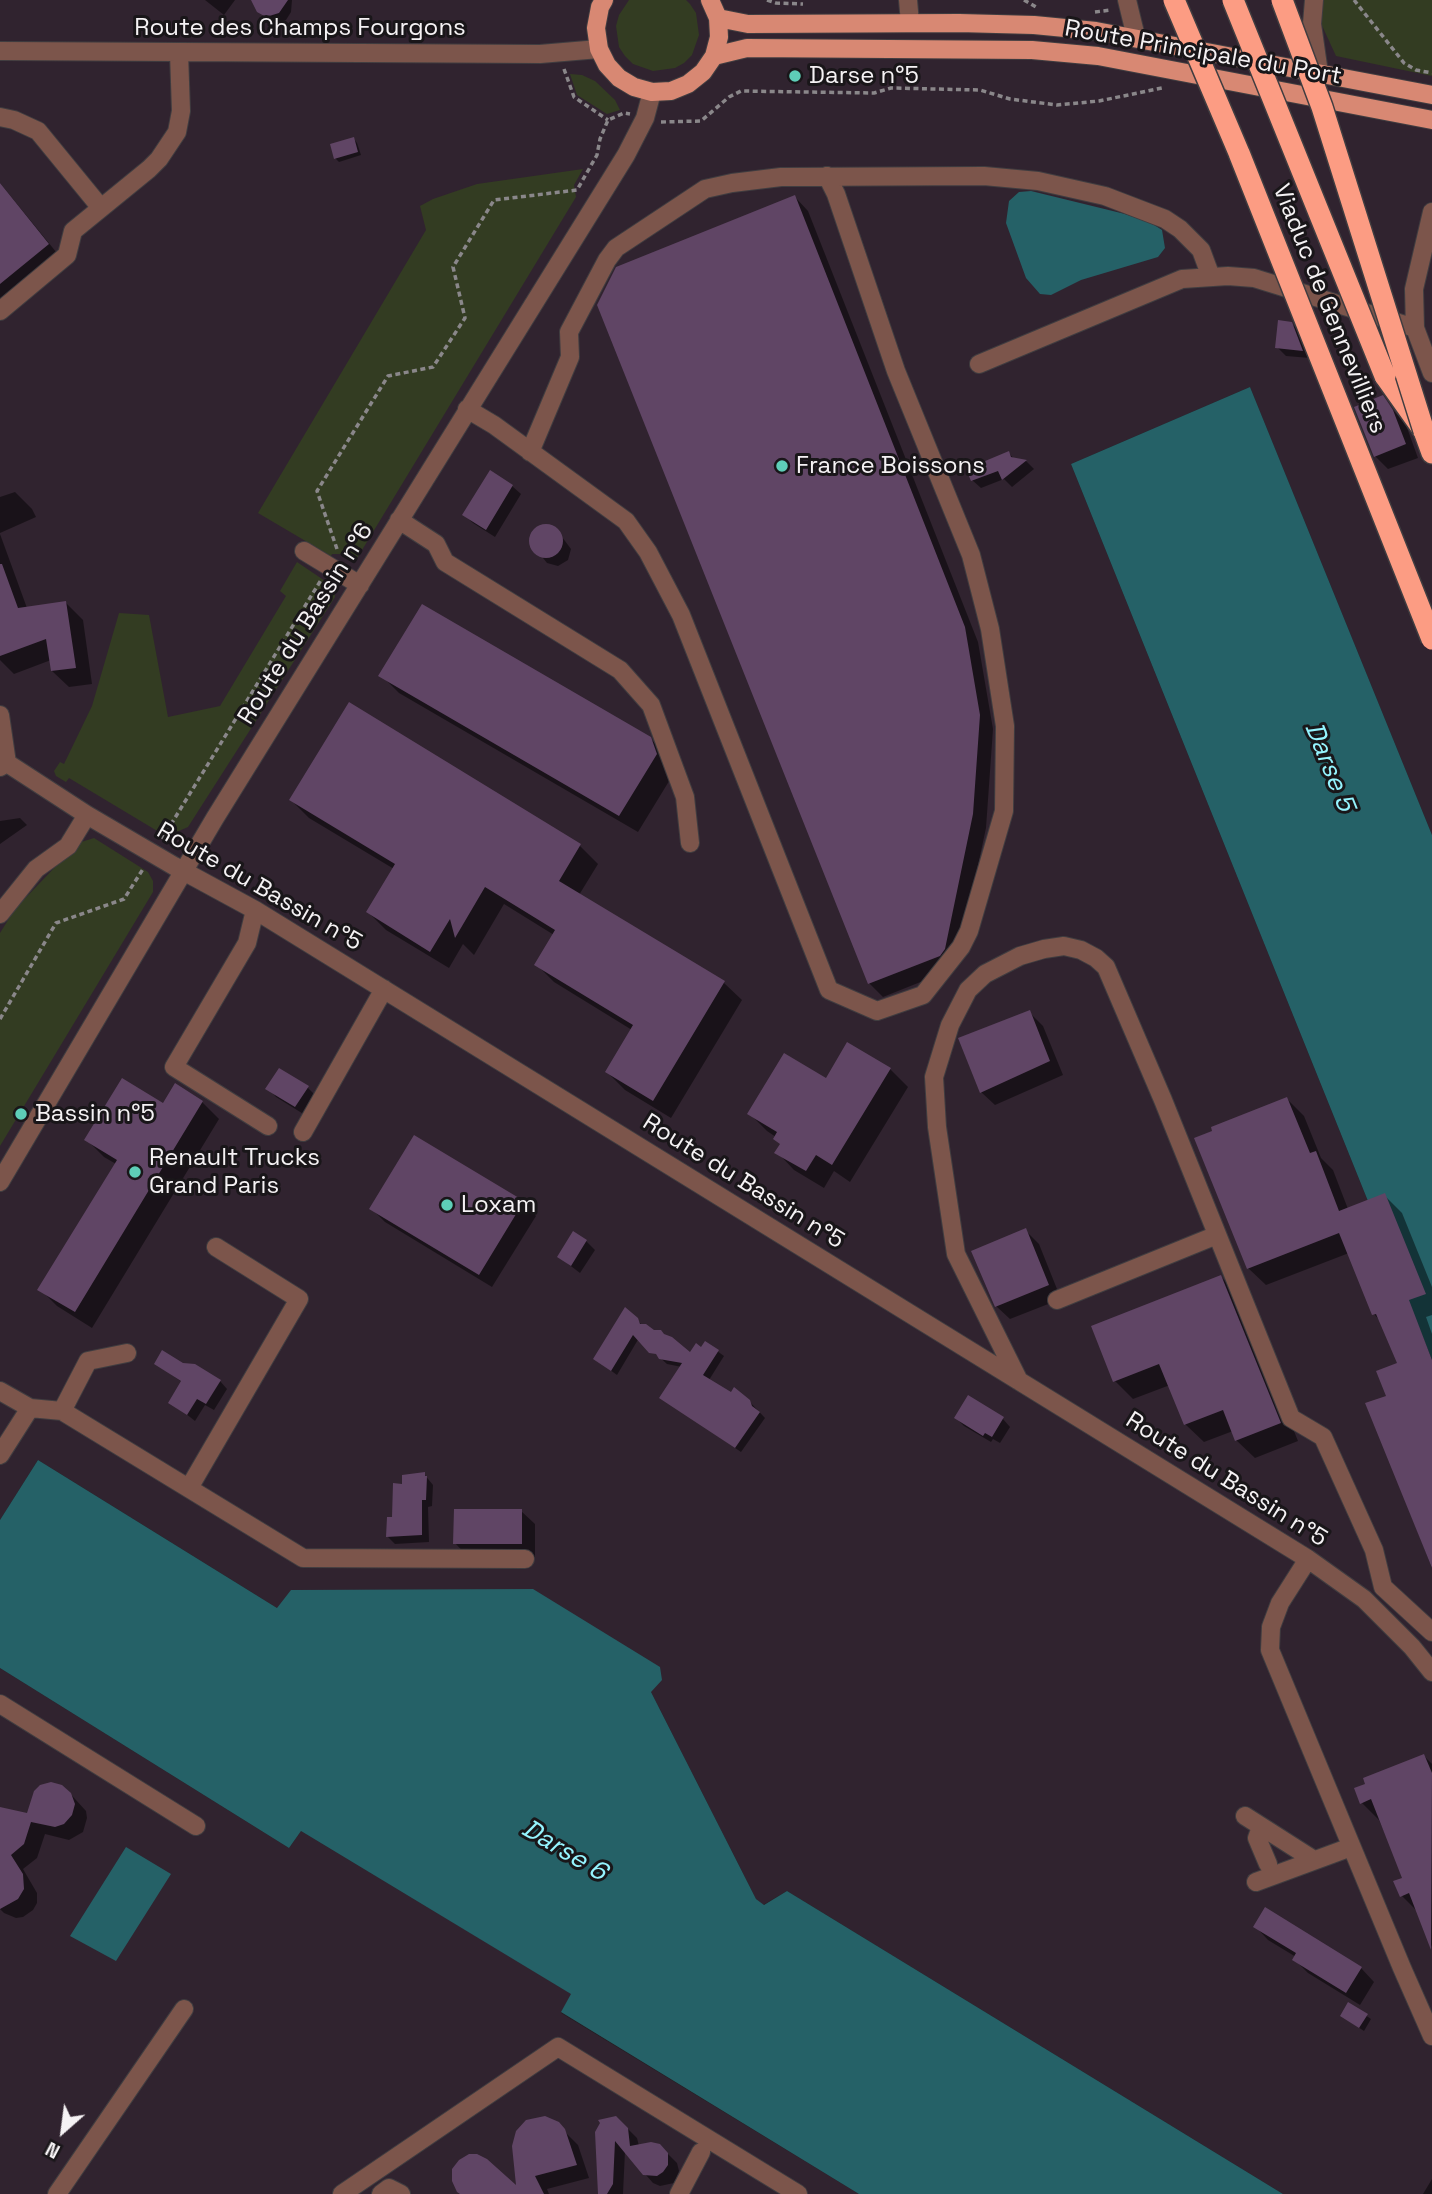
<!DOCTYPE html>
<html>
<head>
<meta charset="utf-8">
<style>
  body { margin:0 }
  #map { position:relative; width:1432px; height:2194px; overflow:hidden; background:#231f23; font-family:"Space Grotesk",sans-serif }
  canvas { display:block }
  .north { position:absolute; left:28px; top:2096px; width:70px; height:70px; -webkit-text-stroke:5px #191619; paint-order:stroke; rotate:208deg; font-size:19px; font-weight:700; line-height:28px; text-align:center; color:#f5f2f4 }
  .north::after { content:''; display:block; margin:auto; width:24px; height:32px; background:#f5f2f4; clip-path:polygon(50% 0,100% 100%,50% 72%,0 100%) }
</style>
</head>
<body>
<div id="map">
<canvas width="1432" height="2194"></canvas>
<div class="north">N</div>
</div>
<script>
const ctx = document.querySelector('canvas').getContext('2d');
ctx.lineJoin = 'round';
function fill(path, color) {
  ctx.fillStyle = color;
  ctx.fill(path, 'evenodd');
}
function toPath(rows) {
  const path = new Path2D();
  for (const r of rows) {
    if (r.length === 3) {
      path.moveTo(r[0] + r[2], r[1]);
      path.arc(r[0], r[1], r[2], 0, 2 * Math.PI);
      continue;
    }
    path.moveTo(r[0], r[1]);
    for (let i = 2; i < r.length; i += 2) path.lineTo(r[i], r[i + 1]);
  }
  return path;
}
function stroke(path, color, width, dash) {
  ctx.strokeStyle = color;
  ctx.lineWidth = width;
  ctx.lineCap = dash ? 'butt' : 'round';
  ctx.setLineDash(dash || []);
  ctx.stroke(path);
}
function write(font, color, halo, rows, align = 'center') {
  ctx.font = font + ' "Space Grotesk",sans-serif';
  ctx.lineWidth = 6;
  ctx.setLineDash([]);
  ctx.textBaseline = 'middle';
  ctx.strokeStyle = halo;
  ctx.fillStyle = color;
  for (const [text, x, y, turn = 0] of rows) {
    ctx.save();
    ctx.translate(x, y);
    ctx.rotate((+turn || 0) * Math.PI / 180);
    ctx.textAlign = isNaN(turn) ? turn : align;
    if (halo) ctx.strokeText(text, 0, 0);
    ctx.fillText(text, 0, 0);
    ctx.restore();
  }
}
fill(toPath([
  [0,0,1432,0,1432,835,1250,387,1071,464,1432,1360,1432,2194,1283,2194,787,1891,763,1905,756,1899,651,1692,277,1608,38,1460,0,1520],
  [0,1668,289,1848,301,1831,572,1994,561,2013,859,2194,0,2194]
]), '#30232f');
fill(toPath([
  [629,0,686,0,690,4,696,13,699,35,692,55,684,63,675,68,653,71,633,64,625,56,619,47,616,26,619,15],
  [1323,0,1432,0,1432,76,1336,56,1319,19],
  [570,74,582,75,595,81,615,100,620,110,607,114,577,95],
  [583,169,574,185,576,197,356,560,347,559,342,554,332,554,331,556,258,513,426,230,420,206,433,199,477,184],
  [297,562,334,587,335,597,188,827,172,834,159,832,69,778,66,782,56,776,54,771,60,762,64,764,92,706,119,613,149,615,168,717,220,706,286,596,280,591],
  [94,838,148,872,153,881,153,892,0,1146,0,933,15,909,78,843]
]), '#333c22');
fill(toPath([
  [1031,191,1125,214,1151,223,1162,230,1165,248,1158,257,1081,280,1051,295,1040,294,1026,278,1006,223,1009,201,1019,192],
  [1250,387,1432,835,1432,1360,1071,464],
  [38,1460,277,1608,291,1590,533,1589,660,1667,662,1680,651,1692,756,1899,764,1905,787,1891,1283,2194,859,2194,561,2012,571,1994,301,1831,289,1848,0,1668,0,1520],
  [126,1847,171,1874,116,1961,70,1936]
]), '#256167');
fill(toPath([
  [205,0,235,0,224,15],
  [255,0,292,0,291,12,286,20,275,23,267,19,273,22,275,19,261,12],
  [354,139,357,143,361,155,339,162,335,158],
  [0,183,61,258,0,318],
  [795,197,808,211,978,642,993,729,986,828,957,963,953,969,883,997,869,983],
  [1291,323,1300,332,1310,358,1286,356,1277,347],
  [1382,397,1406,425,1418,458,1388,469,1375,456],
  [1009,453,1014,459,1026,461,1034,469,1012,487,1004,479,981,488,972,480],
  [512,486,521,494,495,537,473,523,464,515],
  [15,492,32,509,36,517,0,533,0,497],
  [544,526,556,529,571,549,568,560,558,566,547,563,531,543,534,532],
  [0,534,27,608,66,603,83,620,92,684,69,687,52,671,51,660,14,674,0,660],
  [381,675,650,738,668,757,674,773,638,832,399,693],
  [350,704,580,846,598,864,579,895,724,983,742,1000,671,1118,625,1090,607,1072,632,1030,554,982,536,964,554,935,504,904,474,955,463,944,449,968,386,930,368,912,394,869,309,818,291,800],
  [20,818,27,825,0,844,0,821],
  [1029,1012,1043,1026,1063,1075,995,1105,981,1092],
  [890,1069,908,1087,850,1182,834,1171,824,1188,794,1170,777,1152,781,1145,776,1137,767,1131,749,1113,826,1081],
  [279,1071,308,1088,316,1096,305,1115,276,1097,268,1088],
  [176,1086,202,1102,219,1119,92,1328,57,1306,40,1289,116,1164,104,1157,86,1139,164,1105],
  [1287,1099,1304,1116,1321,1158,1333,1170,1348,1209,1384,1195,1402,1213,1432,1287,1432,1315,1426,1317,1432,1334,1432,1568,1367,1404,1389,1397,1399,1364,1382,1323,1374,1314,1349,1253,1266,1285,1248,1268],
  [523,1202,536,1216,492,1287,385,1222,372,1209],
  [1026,1231,1039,1244,1061,1299,1010,1319,996,1306],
  [586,1241,595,1250,580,1273,559,1257],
  [1221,1277,1239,1295,1298,1441,1255,1458,1236,1440,1233,1431,1204,1442,1185,1424,1170,1385,1133,1399,1115,1381],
  [636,1319,643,1326,690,1355,702,1349,706,1343,724,1356,709,1380,732,1394,749,1401,765,1418,741,1452,662,1398,682,1367,667,1364,639,1338,617,1375,595,1359],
  [156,1364,183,1365,220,1381,227,1389,214,1410,205,1405,195,1421,171,1402,182,1382],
  [956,1418,1003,1419,1010,1427,1000,1443,993,1439,991,1442,964,1426],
  [424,1474,433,1485,432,1506,428,1507,429,1542,395,1544,388,1537,404,1486],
  [521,1511,535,1524,535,1557,468,1557,455,1543],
  [1424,1756,1432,1764,1432,1947,1418,1912,1402,1896,1405,1879,1379,1820,1362,1803],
  [65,1788,86,1811,87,1818,83,1832,69,1840,45,1834,37,1858,23,1869,37,1893,37,1903,33,1910,23,1917,16,1918,4,1913,0,1909,0,1811,28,1815],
  [1255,1926,1361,1968,1374,1982,1360,2005,1308,1973,1294,1959,1296,1957,1268,1940],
  [1349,2004,1371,2019,1364,2031,1346,2019],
  [626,2127,637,2138,639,2146,665,2151,677,2163,679,2171,674,2183,660,2186,653,2183,625,2151,623,2194,600,2194,597,2132],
  [564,2131,578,2145,589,2178,547,2189,549,2194,462,2194,518,2189],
  [1432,2179,1432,2194,1423,2194]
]), '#0007');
fill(toPath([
  [251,0,288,0,279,13,266,17,257,12],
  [354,137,358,152,334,159,330,144],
  [0,183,49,244,0,284],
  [795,195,965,627,980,715,973,814,945,949,940,956,868,984,597,305,616,267],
  [1278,320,1292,322,1303,351,1275,348],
  [1383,395,1393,410,1406,444,1374,457,1354,407],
  [1009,451,1011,457,1027,460,1002,480,998,471,971,481,966,469],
  [490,470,513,485,486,530,462,515],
  [546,541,17],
  [0,564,2,564,18,608,66,601,76,668,51,671,46,639,0,656],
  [422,604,651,737,657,754,619,816,378,676],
  [349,702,581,844,559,881,725,981,653,1101,605,1072,633,1025,534,965,555,930,485,887,455,938,450,919,430,952,366,912,395,864,289,800],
  [1030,1010,1050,1061,980,1093,958,1038],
  [847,1042,891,1068,832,1165,816,1155,806,1171,774,1153,780,1144,773,1139,777,1132,747,1114,784,1053,826,1078],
  [279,1068,309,1086,295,1107,265,1089],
  [122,1078,163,1103,175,1083,203,1101,75,1312,37,1290,117,1160,84,1140],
  [1287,1097,1310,1153,1316,1151,1339,1211,1385,1193,1426,1294,1409,1300,1432,1360,1432,1568,1365,1403,1386,1396,1376,1371,1397,1363,1376,1314,1372,1315,1339,1233,1247,1269,1194,1138,1212,1131,1211,1127],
  [414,1135,524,1201,479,1275,369,1209],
  [1026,1228,1049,1285,995,1307,971,1251],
  [573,1231,587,1240,571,1266,557,1257],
  [1221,1275,1281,1423,1235,1441,1223,1410,1184,1425,1159,1364,1113,1382,1091,1326],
  [625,1307,638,1318,640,1324,646,1324,654,1330,661,1330,664,1334,672,1337,690,1352,696,1343,701,1347,705,1341,719,1350,703,1375,731,1392,734,1387,750,1400,752,1406,760,1412,735,1448,659,1398,682,1363,659,1359,656,1354,649,1353,633,1335,611,1371,593,1359],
  [162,1350,183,1363,195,1364,221,1380,206,1404,197,1399,187,1415,168,1403,181,1381,154,1364],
  [968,1395,1004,1417,992,1437,985,1433,983,1436,954,1418],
  [425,1472,425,1476,427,1476,426,1500,422,1500,422,1535,386,1537,387,1517,392,1517,393,1483,402,1484,402,1475],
  [454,1509,522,1509,522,1544,453,1544],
  [1424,1754,1432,1773,1431,1950,1409,1893,1400,1897,1393,1881,1402,1878,1371,1799,1360,1804,1354,1788,1365,1784,1363,1778],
  [51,1782,62,1785,71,1793,75,1804,72,1815,64,1824,55,1827,31,1822,24,1844,11,1855,23,1874,24,1889,18,1899,0,1909,0,1807,27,1813,34,1791,40,1785],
  [1265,1907,1362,1967,1346,1993,1292,1960,1296,1953,1253,1927],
  [1348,2002,1368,2014,1359,2028,1340,2016],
  [545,2116,559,2122,565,2129,577,2165,535,2176,544,2194,460,2194,457,2192,452,2181,452,2169,459,2160,469,2154,477,2154,487,2159,516,2185,512,2146,516,2131,526,2120],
  [616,2116,628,2128,630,2146,651,2142,660,2144,668,2153,668,2165,663,2172,657,2176,643,2175,615,2141,613,2184,607,2194,598,2194,595,2132,600,2123,598,2120]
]), '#604565');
const minor = toPath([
  [908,0,910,23],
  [1127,0,1136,37],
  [1314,0,1312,24,1319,73],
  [0,51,540,54,599,49],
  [0,117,14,120,38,131,101,208],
  [1432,212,1414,289,1415,328,1432,373],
  [0,311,67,255,73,231,149,169,159,159,177,132,181,111,179,53],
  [979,364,1182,279,1228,276,1254,278,1415,328],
  [467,409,494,425,626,521,648,552,681,615,829,990,877,1011,923,995,961,947,969,931,1004,811,1005,726,990,629,971,555,896,371,836,194,827,176],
  [530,452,570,357,569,332,607,260,616,248,705,189,732,183,781,177,984,176,1038,181,1105,196,1165,219,1180,229,1201,250,1211,277],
  [399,520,436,544,445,562,620,670,651,705,685,797,690,843],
  [304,551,360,585],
  [0,715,7,763,0,764],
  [0,767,7,763,87,815,174,866,255,910,1308,1559,1364,1599,1412,1647,1432,1672],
  [255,910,247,943,174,1067,268,1126],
  [0,914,36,869,68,846,87,815],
  [303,1132,384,989],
  [0,1182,215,818,626,155,645,118,652,92],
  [1057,1300,1217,1235],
  [1019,1381,956,1254,937,1127,934,1077,950,1025,968,990,985,974,1020,956,1044,949,1064,946,1081,950,1096,958,1106,967,1163,1100,1291,1418,1323,1437,1374,1550,1383,1587,1432,1632],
  [0,1391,30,1408,0,1455],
  [30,1408,62,1411,303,1558,525,1559],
  [62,1411,88,1361,127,1353],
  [189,1488,299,1299,216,1247],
  [1308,1559,1280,1603,1271,1627,1270,1650,1402,1968,1432,2036],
  [0,1704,196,1826],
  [1245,1816,1314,1860],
  [1261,1827,1257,1838,1268,1864],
  [1256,1882,1351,1847],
  [57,2194,184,2009],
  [342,2194,558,2047,798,2194],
  [381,2194,389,2188,401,2194],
  [679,2194,701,2152]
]);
const major = toPath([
  [604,0,600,7,596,28,599,49,607,65,619,78,634,87,652,92,671,91,688,84,703,72,714,56,719,37,718,18,710,0],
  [718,18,748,24,959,23,1034,25,1096,31,1432,95],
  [714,56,747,48,1032,50,1098,56,1432,120]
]);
const highway = toPath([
  [1385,376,1424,431,1432,453]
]);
stroke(minor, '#403d40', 20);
stroke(major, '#403d40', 20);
stroke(highway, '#403d40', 24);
stroke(toPath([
  [767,0,776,3,803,4],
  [1024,0,1036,7],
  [1354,0,1404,63,1416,70,1432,73],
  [1095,12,1111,10],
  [564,69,574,97,608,120],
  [661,122,701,121,729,97,741,91,874,93,891,88,980,90,1010,99,1057,105,1099,101,1162,88],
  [337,549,317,491,388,376,433,367,465,318,453,267,494,200,577,190,597,155,600,139,608,120,624,113,630,114],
  [162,839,321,580],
  [0,1019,56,923,124,899,143,869]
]), '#8a878a', 3.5, [5, 3.5]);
stroke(minor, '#7c554b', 18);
stroke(major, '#d88873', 18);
stroke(highway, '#fc9c83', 21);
const highwayBridge = toPath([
  [1174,0,1239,153,1432,639],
  [1233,0,1385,376],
  [1282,0,1322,107,1424,431]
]);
stroke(highwayBridge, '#403d40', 24, []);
stroke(highwayBridge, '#fc9c83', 21);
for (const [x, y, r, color] of [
  [795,76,7,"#5eceb8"],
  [782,466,7,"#5eceb8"],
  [21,1114,7,"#5eceb8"],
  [135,1172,7,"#5eceb8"],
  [447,1205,7,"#5eceb8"]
]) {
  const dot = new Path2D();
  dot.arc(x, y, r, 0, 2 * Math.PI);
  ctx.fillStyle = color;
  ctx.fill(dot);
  stroke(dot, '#191619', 2.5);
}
write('24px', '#f5f2f4', '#191619', [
  ["Route des Champs Fourgons",300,28],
  ["Route Principale du Port",1203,53,10],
  ["Viaduc de Gennevilliers",1329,309,68],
  ["Route du Bassin n°6",306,624,-58],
  ["Route du Bassin n°5",259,887,30],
  ["Route du Bassin n°5",743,1182,32],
  ["Route du Bassin n°5",1226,1480,32]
]);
write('24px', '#f5f2f4', '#191619', [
  ["Darse n°5",809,76],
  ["France Boissons",796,466],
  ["Bassin n°5",35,1114],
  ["Renault Trucks",149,1158],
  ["Grand Paris",149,1186],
  ["Loxam",461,1205]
], 'left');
write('italic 26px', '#95f4fe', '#191619', [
  ["Darse 5",1329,767,68],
  ["Darse 6",564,1851,31]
]);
</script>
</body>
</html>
